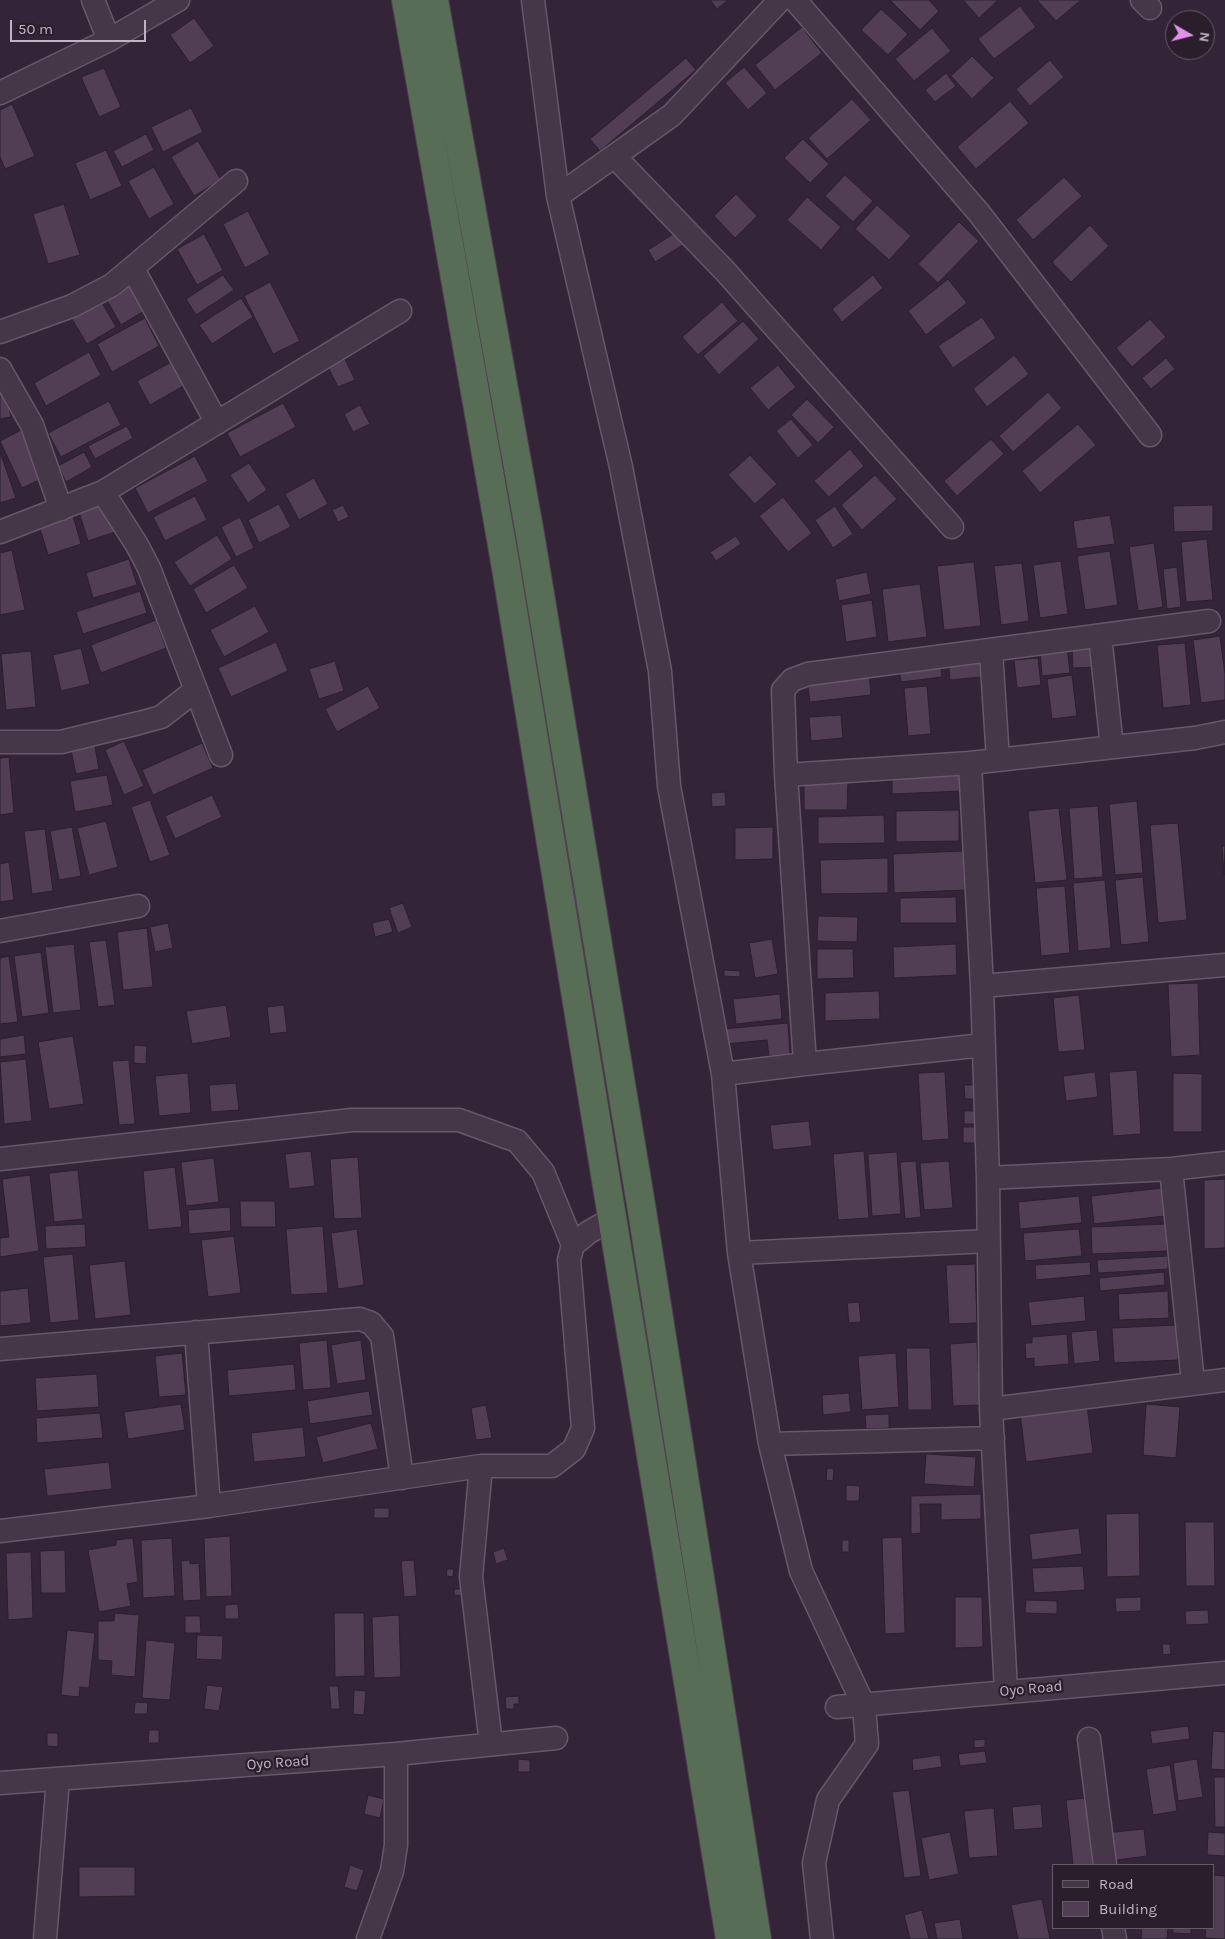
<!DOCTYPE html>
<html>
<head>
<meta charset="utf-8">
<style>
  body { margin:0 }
  #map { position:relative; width:1225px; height:1939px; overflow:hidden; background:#342437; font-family:Karla,sans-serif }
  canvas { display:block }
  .legend { position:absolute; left:1052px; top:1864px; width:162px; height:65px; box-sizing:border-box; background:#2a1d2c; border:1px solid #675969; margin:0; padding:6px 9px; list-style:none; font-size:15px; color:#c2b2c4 }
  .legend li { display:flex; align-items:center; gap:10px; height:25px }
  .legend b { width:25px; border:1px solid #675969 }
  .north { position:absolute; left:1165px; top:10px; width:50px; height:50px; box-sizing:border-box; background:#2a1d2c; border:1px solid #675969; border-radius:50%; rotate:98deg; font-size:14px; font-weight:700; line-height:20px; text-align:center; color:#c2b2c4 }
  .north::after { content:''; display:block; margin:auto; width:18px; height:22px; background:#e190eb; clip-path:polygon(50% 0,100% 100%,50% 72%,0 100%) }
  .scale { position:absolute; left:10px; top:20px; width:136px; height:22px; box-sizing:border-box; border:2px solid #c2b2c4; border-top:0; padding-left:6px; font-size:15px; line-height:18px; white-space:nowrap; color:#c2b2c4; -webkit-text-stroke:4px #2a1d2c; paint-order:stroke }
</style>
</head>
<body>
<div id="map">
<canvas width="1225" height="1939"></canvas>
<ul class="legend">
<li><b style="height:6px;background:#463748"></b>Road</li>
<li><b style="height:14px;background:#513e54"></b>Building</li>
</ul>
<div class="north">N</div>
<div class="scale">50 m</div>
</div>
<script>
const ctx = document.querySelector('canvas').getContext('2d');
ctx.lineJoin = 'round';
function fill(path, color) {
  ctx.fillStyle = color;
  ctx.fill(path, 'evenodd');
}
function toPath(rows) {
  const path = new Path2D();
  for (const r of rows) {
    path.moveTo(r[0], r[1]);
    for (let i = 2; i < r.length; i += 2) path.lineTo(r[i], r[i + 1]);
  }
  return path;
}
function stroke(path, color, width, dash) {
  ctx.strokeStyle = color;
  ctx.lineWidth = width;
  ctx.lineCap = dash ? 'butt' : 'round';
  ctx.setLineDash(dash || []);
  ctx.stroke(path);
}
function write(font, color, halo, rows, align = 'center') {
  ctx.font = font + ' Karla,sans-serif';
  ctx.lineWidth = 4.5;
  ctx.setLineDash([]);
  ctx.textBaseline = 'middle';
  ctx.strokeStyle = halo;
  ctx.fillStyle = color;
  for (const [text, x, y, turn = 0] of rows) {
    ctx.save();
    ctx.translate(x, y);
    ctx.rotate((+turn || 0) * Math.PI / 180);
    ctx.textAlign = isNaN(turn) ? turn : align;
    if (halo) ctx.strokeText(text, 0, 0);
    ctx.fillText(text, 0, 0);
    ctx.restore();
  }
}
const building = toPath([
  [710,0,728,0,717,9,710,0],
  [890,0,929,0,939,11,920,30,890,0],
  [963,0,998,0,979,18,963,0],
  [1037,0,1081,0,1056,21,1037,0],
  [1020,6,1036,27,994,59,978,39,1020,6],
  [881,9,908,34,888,55,861,30,881,9],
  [194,18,214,46,190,63,170,35,194,18],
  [802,27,822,53,775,90,755,65,802,27],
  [932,28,951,51,914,81,895,59,932,28],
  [972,56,994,78,972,99,951,76,972,56],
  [686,58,696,70,600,151,590,139,686,58],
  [1050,60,1064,77,1030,106,1016,89,1050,60],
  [744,67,767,93,748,110,725,83,744,67],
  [104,68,121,107,99,117,81,77,104,68],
  [946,73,956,86,935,102,925,90,946,73],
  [852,99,871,120,827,159,808,138,852,99],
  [1010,101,1029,123,976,169,957,147,1010,101],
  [12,104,35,156,5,169,0,157,0,110,12,104],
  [191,108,203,132,163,152,151,127,191,108],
  [146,134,154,150,122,167,113,151,146,134],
  [803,139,829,164,810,183,784,158,803,139],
  [198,141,221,180,194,196,171,157,198,141],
  [106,150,122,186,90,200,75,163,106,150],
  [154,167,174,204,149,219,128,181,154,167],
  [845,175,873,201,853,222,825,196,845,175],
  [1064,177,1082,196,1033,240,1016,220,1064,177],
  [736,194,757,216,735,238,714,216,736,194],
  [807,197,841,227,821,250,787,220,807,197],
  [64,204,80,255,48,264,33,214,64,204],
  [877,205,911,236,889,260,855,229,877,205],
  [248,211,270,254,245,268,223,224,248,211],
  [959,222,979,241,938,283,918,264,959,222],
  [1090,225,1109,246,1071,282,1052,262,1090,225],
  [675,233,683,245,655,262,648,250,675,233],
  [204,234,223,270,197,285,177,249,204,234],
  [223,275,234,290,196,315,186,299,223,275],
  [873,275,883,288,842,322,832,309,873,275],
  [948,279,967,303,926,335,908,311,948,279],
  [127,282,144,311,121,325,104,295,127,282],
  [270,282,300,341,273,354,244,296,270,282],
  [98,296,116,327,87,344,69,314,98,296],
  [241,298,253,317,212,344,199,325,241,298],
  [722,302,738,321,698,355,682,337,722,302],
  [982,317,996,338,953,368,938,346,982,317],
  [145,318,159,346,112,372,97,344,145,318],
  [1150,319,1166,337,1132,367,1116,348,1150,319],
  [743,321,759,339,719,375,703,356,743,321],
  [89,352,101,375,46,406,34,383,89,352],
  [1014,355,1029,374,987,407,973,389,1014,355],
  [1166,358,1175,369,1151,389,1142,378,1166,358],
  [345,359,355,380,338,387,328,367,345,359],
  [173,361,185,385,150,405,137,381,173,361],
  [778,365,796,387,768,410,750,388,778,365],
  [5,389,11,417,0,419,0,390,5,389],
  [1048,392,1062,408,1013,452,999,436,1048,392],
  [807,399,834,427,818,443,791,415,807,399],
  [109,401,121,425,61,457,48,433,109,401],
  [283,403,296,427,240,457,227,433,283,403],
  [360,405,370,424,353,432,344,414,360,405],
  [791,419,813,445,798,458,776,431,791,419],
  [1078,424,1096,445,1040,493,1022,471,1078,424],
  [127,426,133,438,95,459,88,446,127,426],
  [21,430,43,478,22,488,0,441,21,430],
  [991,439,1004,454,957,496,944,481,991,439],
  [850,449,864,466,829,497,814,481,850,449],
  [0,452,16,498,0,503,0,452],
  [84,452,92,467,66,482,58,466,84,452],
  [750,455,777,484,755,504,728,475,750,455],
  [195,456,208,481,148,513,135,488,195,456],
  [249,463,267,490,248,503,230,475,249,463],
  [875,475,897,499,862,530,841,505,875,475],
  [314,478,328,504,299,520,285,494,314,478],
  [195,496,207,520,165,541,153,517,195,496],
  [783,497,812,533,788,552,759,516,783,497],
  [106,503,115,532,88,541,79,512,106,503],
  [279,504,291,527,259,543,248,520,279,504],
  [343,505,349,517,338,522,332,510,343,505],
  [1213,505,1213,531,1174,532,1173,506,1213,505],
  [835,506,853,534,833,548,815,520,835,506],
  [72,512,81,544,48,555,38,522,72,512],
  [1110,515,1115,544,1077,549,1073,521,1110,515],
  [240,517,254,548,236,557,221,527,240,517],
  [217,535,232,559,190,586,174,562,217,535],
  [736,536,741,544,716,561,710,552,736,536],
  [1207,539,1213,600,1186,602,1181,542,1207,539],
  [1154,543,1163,607,1138,611,1129,547,1154,543],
  [12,550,25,610,0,615,0,553,12,550],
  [1110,551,1118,605,1085,610,1077,556,1110,551],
  [129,559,137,585,93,598,86,573,129,559],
  [1061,561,1068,614,1040,618,1033,565,1061,561],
  [974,562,981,626,944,630,937,566,974,562],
  [1022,563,1029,621,1001,625,994,566,1022,563],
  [234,565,248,588,206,613,193,589,234,565],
  [1177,567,1181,607,1167,609,1163,569,1177,567],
  [867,572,871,594,839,601,835,579,867,572],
  [920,584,927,637,888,642,882,589,920,584],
  [140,591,147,613,83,634,76,612,140,591],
  [872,600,877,637,846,642,841,605,872,600],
  [255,606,269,632,224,657,210,630,255,606],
  [156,620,166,648,101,673,91,645,156,620],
  [1220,636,1225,674,1225,700,1201,703,1193,640,1220,636],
  [276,642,288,671,231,697,218,668,276,642],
  [1098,643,1098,667,1073,668,1072,644,1098,643],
  [1185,643,1191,705,1163,708,1157,645,1185,643],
  [1067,647,1070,673,1042,676,1040,650,1067,647],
  [81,648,90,684,61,691,53,655,81,648],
  [31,651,36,707,6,710,1,654,31,651],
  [988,654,991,676,950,680,948,659,988,654],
  [1038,658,1041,685,1017,688,1014,660,1038,658],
  [335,661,344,691,319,699,309,669,335,661],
  [940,661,942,677,901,682,899,666,940,661],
  [869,671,871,695,810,702,807,678,869,671],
  [1072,675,1077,716,1052,719,1047,679,1072,675],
  [368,686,380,708,337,732,325,709,368,686],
  [927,686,931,734,908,736,904,688,927,686],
  [841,715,843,738,811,741,809,717,841,715],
  [94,741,99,769,76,774,70,746,94,741],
  [124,741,144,786,124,795,105,750,124,741],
  [202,743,213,768,153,795,142,770,202,743],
  [9,757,14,813,0,815,0,758,9,757],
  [962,773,963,791,892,794,892,776,962,773],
  [107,775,113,805,75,812,70,781,107,775],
  [804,781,848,781,847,810,804,810,804,781],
  [725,792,726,806,712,807,711,793,725,792],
  [212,795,222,817,175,839,165,816,212,795],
  [150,800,170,855,150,862,131,807,150,800],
  [1137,801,1143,873,1115,875,1109,804,1137,801],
  [1098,806,1103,877,1074,879,1069,808,1098,806],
  [1059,808,1067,880,1035,883,1028,811,1059,808],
  [959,810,959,841,896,842,896,811,959,810],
  [884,815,885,843,818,844,818,817,884,815],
  [106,821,118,867,89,875,77,828,106,821],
  [1178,823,1187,920,1158,923,1150,825,1178,823],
  [72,827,81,876,59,880,50,831,72,827],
  [773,827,773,859,735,860,735,828,773,827],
  [45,829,53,891,32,894,24,831,45,829],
  [1222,846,1225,846,1224,875,1222,846],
  [963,851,965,890,894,893,893,854,963,851],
  [888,858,888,893,821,894,820,860,888,858],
  [9,862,14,900,0,902,0,864,9,862],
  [1143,877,1149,942,1121,945,1115,880,1143,877],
  [1105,880,1111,948,1078,951,1073,883,1105,880],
  [1065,886,1070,953,1041,956,1036,888,1065,886],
  [956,897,957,923,900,923,900,898,956,897],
  [403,903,412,927,398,933,389,908,403,903],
  [818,916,858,917,857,942,817,941,818,916],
  [389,919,393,932,375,937,372,923,389,919],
  [168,923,173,948,155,952,150,927,168,923],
  [147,928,153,987,123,990,117,932,147,928],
  [772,939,778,974,755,978,749,943,772,939],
  [106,940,115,1005,98,1007,89,942,106,940],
  [74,944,81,1010,53,1013,45,947,74,944],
  [956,944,957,975,894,978,893,947,956,944],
  [817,949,853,949,854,978,817,979,817,949],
  [41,952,49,1013,22,1017,14,956,41,952],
  [9,956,18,1022,0,1024,0,958,9,956],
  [724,970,740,971,740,977,724,976,724,970],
  [1198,983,1200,1055,1171,1057,1168,984,1198,983],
  [879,991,880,1019,825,1021,825,993,879,991],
  [780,994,782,1019,736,1024,733,999,780,994],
  [1079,995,1085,1050,1058,1052,1053,998,1079,995],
  [226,1005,231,1037,192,1044,186,1011,226,1005],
  [284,1005,287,1032,270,1034,267,1007,284,1005],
  [788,1023,790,1054,769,1056,767,1040,725,1044,723,1029,788,1023],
  [24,1035,26,1054,0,1057,0,1039,24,1035],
  [73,1036,84,1104,49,1109,38,1042,73,1036],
  [134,1045,147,1046,146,1064,134,1063,134,1045],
  [26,1059,32,1121,4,1124,0,1062,26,1059],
  [129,1060,135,1124,119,1125,112,1061,129,1060],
  [1137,1070,1141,1134,1113,1136,1109,1072,1137,1070],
  [945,1072,949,1139,922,1141,918,1073,945,1072],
  [1095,1072,1098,1097,1066,1101,1063,1076,1095,1072],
  [188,1073,191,1113,159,1116,155,1076,188,1073],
  [1173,1073,1202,1074,1202,1132,1173,1132,1173,1073],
  [236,1083,239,1110,211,1112,209,1085,236,1083],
  [964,1085,978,1085,978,1099,965,1099,964,1085],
  [964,1111,978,1111,978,1124,964,1124,964,1111],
  [809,1121,812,1146,773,1150,770,1125,809,1121],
  [963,1127,981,1127,981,1143,963,1143,963,1127],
  [311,1151,315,1186,289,1189,285,1154,311,1151],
  [864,1151,869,1218,838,1220,833,1154,864,1151],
  [897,1152,901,1214,872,1216,868,1154,897,1152],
  [358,1157,362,1218,334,1219,330,1159,358,1157],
  [214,1158,219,1202,186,1206,181,1162,214,1158],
  [916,1161,921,1217,905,1219,900,1162,916,1161],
  [949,1161,953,1208,924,1210,920,1163,949,1161],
  [175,1167,182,1227,148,1230,143,1171,175,1167],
  [78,1170,83,1219,54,1222,49,1173,78,1170],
  [30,1175,39,1251,0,1257,0,1238,9,1237,2,1179,30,1175],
  [1225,1179,1225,1248,1204,1249,1204,1180,1225,1179],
  [1162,1188,1165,1216,1094,1224,1091,1196,1162,1188],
  [1079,1196,1082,1223,1020,1229,1018,1202,1079,1196],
  [240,1201,275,1201,276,1227,241,1227,240,1201],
  [230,1207,231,1231,189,1234,188,1210,230,1207],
  [85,1224,86,1247,46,1249,45,1226,85,1224],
  [1166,1224,1167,1251,1092,1254,1091,1227,1166,1224],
  [323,1226,328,1293,291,1295,286,1229,323,1226],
  [357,1229,364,1285,338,1289,331,1233,357,1229],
  [1079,1229,1082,1256,1025,1261,1023,1233,1079,1229],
  [234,1236,241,1293,208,1297,201,1240,234,1236],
  [73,1254,79,1320,50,1323,43,1257,73,1254],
  [1168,1256,1168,1269,1098,1273,1097,1260,1168,1256],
  [125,1261,131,1315,95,1319,89,1265,125,1261],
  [1090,1262,1091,1275,1036,1280,1035,1265,1090,1262],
  [975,1264,977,1323,949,1324,946,1265,975,1264],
  [1164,1272,1165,1285,1100,1291,1099,1278,1164,1272],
  [28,1288,31,1323,0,1326,0,1291,28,1288],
  [1168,1291,1169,1318,1119,1320,1118,1294,1168,1291],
  [1084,1296,1086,1321,1031,1326,1028,1302,1084,1296],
  [859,1302,861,1322,849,1323,847,1303,859,1302],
  [1177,1325,1178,1360,1114,1363,1112,1328,1177,1325],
  [1097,1330,1100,1361,1074,1364,1071,1332,1097,1330],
  [1067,1334,1069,1364,1034,1367,1034,1358,1026,1359,1025,1343,1032,1343,1032,1337,1067,1334],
  [327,1340,331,1388,303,1390,299,1343,327,1340],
  [361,1340,366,1380,337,1384,331,1345,361,1340],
  [977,1342,980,1405,953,1406,950,1344,977,1342],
  [906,1348,930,1348,932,1410,908,1410,906,1348],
  [182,1353,186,1395,159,1397,155,1356,182,1353],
  [896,1353,899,1407,862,1410,858,1356,896,1353],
  [294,1364,296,1390,229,1396,227,1370,294,1364],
  [97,1374,99,1407,37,1411,35,1378,97,1374],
  [369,1391,373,1415,310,1424,307,1401,369,1391],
  [849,1393,851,1412,823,1415,822,1395,849,1393],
  [181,1404,185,1430,128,1439,124,1412,181,1404],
  [1146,1404,1180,1407,1176,1458,1143,1455,1146,1404],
  [486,1405,492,1438,476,1440,471,1408,486,1405],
  [1087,1405,1093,1453,1026,1462,1020,1413,1087,1405],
  [100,1413,103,1438,37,1443,36,1418,100,1413],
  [889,1414,889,1428,866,1429,865,1415,889,1414],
  [371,1423,378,1449,323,1463,316,1437,371,1423],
  [303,1427,306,1457,254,1462,251,1433,303,1427],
  [926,1454,976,1457,974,1487,924,1484,926,1454],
  [109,1462,112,1489,47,1496,44,1469,109,1462],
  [827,1468,834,1469,833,1481,826,1480,827,1468],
  [846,1485,860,1486,859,1501,846,1501,846,1485],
  [981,1494,981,1519,941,1520,941,1504,920,1504,921,1533,911,1534,911,1496,981,1494],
  [374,1508,389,1508,389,1518,374,1518,374,1508],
  [1139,1513,1140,1576,1107,1577,1106,1514,1139,1513],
  [1185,1522,1214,1522,1215,1586,1186,1586,1185,1522],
  [1079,1528,1082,1554,1032,1560,1029,1534,1079,1528],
  [230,1536,232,1596,206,1597,204,1538,230,1536],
  [902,1537,905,1633,885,1634,882,1538,902,1537],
  [133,1538,138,1582,127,1584,131,1606,99,1612,88,1550,116,1545,116,1540,133,1538],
  [172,1538,175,1596,143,1598,141,1540,172,1538],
  [842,1540,849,1540,849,1552,842,1552,842,1540],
  [504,1548,508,1560,496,1564,493,1552,504,1548],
  [65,1550,66,1593,41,1593,40,1551,65,1550],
  [31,1552,33,1618,8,1620,6,1553,31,1552],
  [190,1560,190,1564,199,1563,201,1600,183,1601,181,1561,190,1560],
  [414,1560,417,1596,404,1597,401,1561,414,1560],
  [1083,1566,1085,1590,1034,1593,1032,1568,1083,1566],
  [447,1569,454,1569,453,1577,446,1576,447,1569],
  [454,1589,461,1589,461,1596,454,1595,454,1589],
  [955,1597,982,1597,983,1647,955,1648,955,1597],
  [1141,1597,1141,1611,1116,1612,1115,1598,1141,1597],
  [1026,1600,1057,1601,1057,1614,1025,1613,1026,1600],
  [238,1604,239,1619,225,1619,225,1605,238,1604],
  [1208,1610,1209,1624,1186,1625,1185,1611,1208,1610],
  [115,1613,139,1615,135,1677,111,1675,112,1661,98,1660,98,1621,114,1621,115,1613],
  [334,1613,364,1613,365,1676,335,1677,334,1613],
  [399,1615,401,1677,374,1678,372,1617,399,1615],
  [185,1616,200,1616,201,1633,185,1633,185,1616],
  [67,1630,95,1633,89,1688,80,1687,79,1697,61,1695,67,1630],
  [197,1635,223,1636,222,1660,196,1659,197,1635],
  [146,1640,175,1643,170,1700,142,1698,146,1640],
  [1162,1644,1170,1644,1171,1654,1163,1655,1162,1644],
  [207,1685,223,1687,219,1711,204,1709,207,1685],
  [329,1686,338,1686,340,1709,331,1709,329,1686],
  [354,1690,366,1691,364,1715,353,1714,354,1690],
  [519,1696,519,1704,514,1704,514,1709,506,1709,505,1697,519,1696],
  [135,1702,148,1703,147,1714,134,1714,135,1702],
  [1188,1726,1190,1739,1152,1744,1150,1731,1188,1726],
  [149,1730,159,1730,159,1743,148,1743,149,1730],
  [1213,1731,1225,1732,1225,1770,1211,1769,1213,1731],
  [47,1733,58,1733,58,1747,47,1746,47,1733],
  [985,1739,985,1747,974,1748,974,1740,985,1739],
  [985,1751,987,1763,960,1766,958,1754,985,1751],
  [940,1755,942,1767,913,1771,912,1759,940,1755],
  [518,1759,530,1760,530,1772,518,1772,518,1759],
  [1197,1759,1203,1797,1178,1801,1173,1763,1197,1759],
  [1170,1765,1177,1811,1153,1815,1146,1769,1170,1765],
  [1214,1777,1225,1777,1225,1827,1215,1827,1214,1777],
  [909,1790,921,1876,904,1878,892,1792,909,1790],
  [368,1795,384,1799,380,1818,364,1814,368,1795],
  [1087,1798,1093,1865,1073,1865,1066,1800,1087,1798],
  [1041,1804,1043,1828,1014,1830,1012,1807,1041,1804],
  [994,1808,998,1856,969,1858,964,1811,994,1808],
  [1144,1829,1147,1856,1109,1861,1106,1833,1144,1829],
  [950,1832,959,1874,929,1880,921,1838,950,1832],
  [1208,1832,1225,1833,1225,1856,1207,1855,1208,1832],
  [350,1865,364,1870,357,1891,344,1887,350,1865],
  [79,1867,135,1867,135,1896,79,1897,79,1867],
  [1214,1875,1225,1876,1225,1939,1205,1938,1206,1928,1214,1928,1214,1875],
  [1042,1899,1050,1939,1018,1939,1011,1905,1042,1899],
  [922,1910,929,1939,910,1939,904,1915,922,1910],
  [960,1919,963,1939,937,1939,934,1923,960,1919],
  [1142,1928,1168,1928,1167,1939,1141,1939,1142,1928],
  [1173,1928,1191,1928,1191,1934,1173,1933,1173,1928]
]);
fill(building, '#513e54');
stroke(building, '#2c1f2e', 1);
const minor = toPath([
  [93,0,109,40],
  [533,0,558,196,621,467,660,671,669,786,723,1074,739,1253,770,1444,801,1571,864,1706,867,1744,828,1800,814,1863,822,1939],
  [795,0,979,213,1150,435],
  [1142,0,1150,8],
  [0,93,109,40,178,0],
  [615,157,725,271,952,527],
  [558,196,672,115,780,0],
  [133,269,217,423],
  [0,332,72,306,112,285,236,181],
  [0,369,32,425,61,509],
  [103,492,137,545,149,568,221,755],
  [0,532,103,492,400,311],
  [1100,636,1112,747],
  [991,651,998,760],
  [0,742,61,742,139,723,161,717,196,690],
  [970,763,982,986,988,1178,991,1409,1006,1691],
  [786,775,970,763,1195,738,1225,732],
  [0,931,138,906],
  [982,986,1225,965],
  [805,1064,984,1045],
  [723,1074,805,1064,786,775,783,690,792,680,808,674,1209,621],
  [0,1159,352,1120,459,1120,517,1141,543,1172,573,1245],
  [1171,1169,1193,1382],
  [988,1178,1171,1169,1225,1163],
  [739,1253,989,1241],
  [196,1332,209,1506],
  [0,1349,360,1319,371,1323,382,1336,402,1478],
  [991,1409,1225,1380],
  [770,1444,993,1438],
  [481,1466,471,1577,491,1744],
  [0,1531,209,1506,481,1466,552,1466,574,1449,583,1428,569,1260,573,1245,589,1232,612,1219],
  [837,1707,1225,1673],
  [1089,1739,1105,1865],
  [0,1783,396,1754,556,1738],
  [1113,1928,1115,1939],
  [45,1939,58,1779],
  [368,1939,392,1871,396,1845,396,1754]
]);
const highway = toPath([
  [406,0,505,562,730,1939],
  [434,0,530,534,642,1211,757,1939]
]);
stroke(minor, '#665868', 25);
stroke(highway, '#4d3f4f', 30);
stroke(minor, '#463748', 22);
stroke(highway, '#586d55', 28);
write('15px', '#c2b2c4', '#2a1d2c', [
  ["Oyo Road",1031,1689,-5],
  ["Oyo Road",278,1763,-4]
]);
</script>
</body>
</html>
